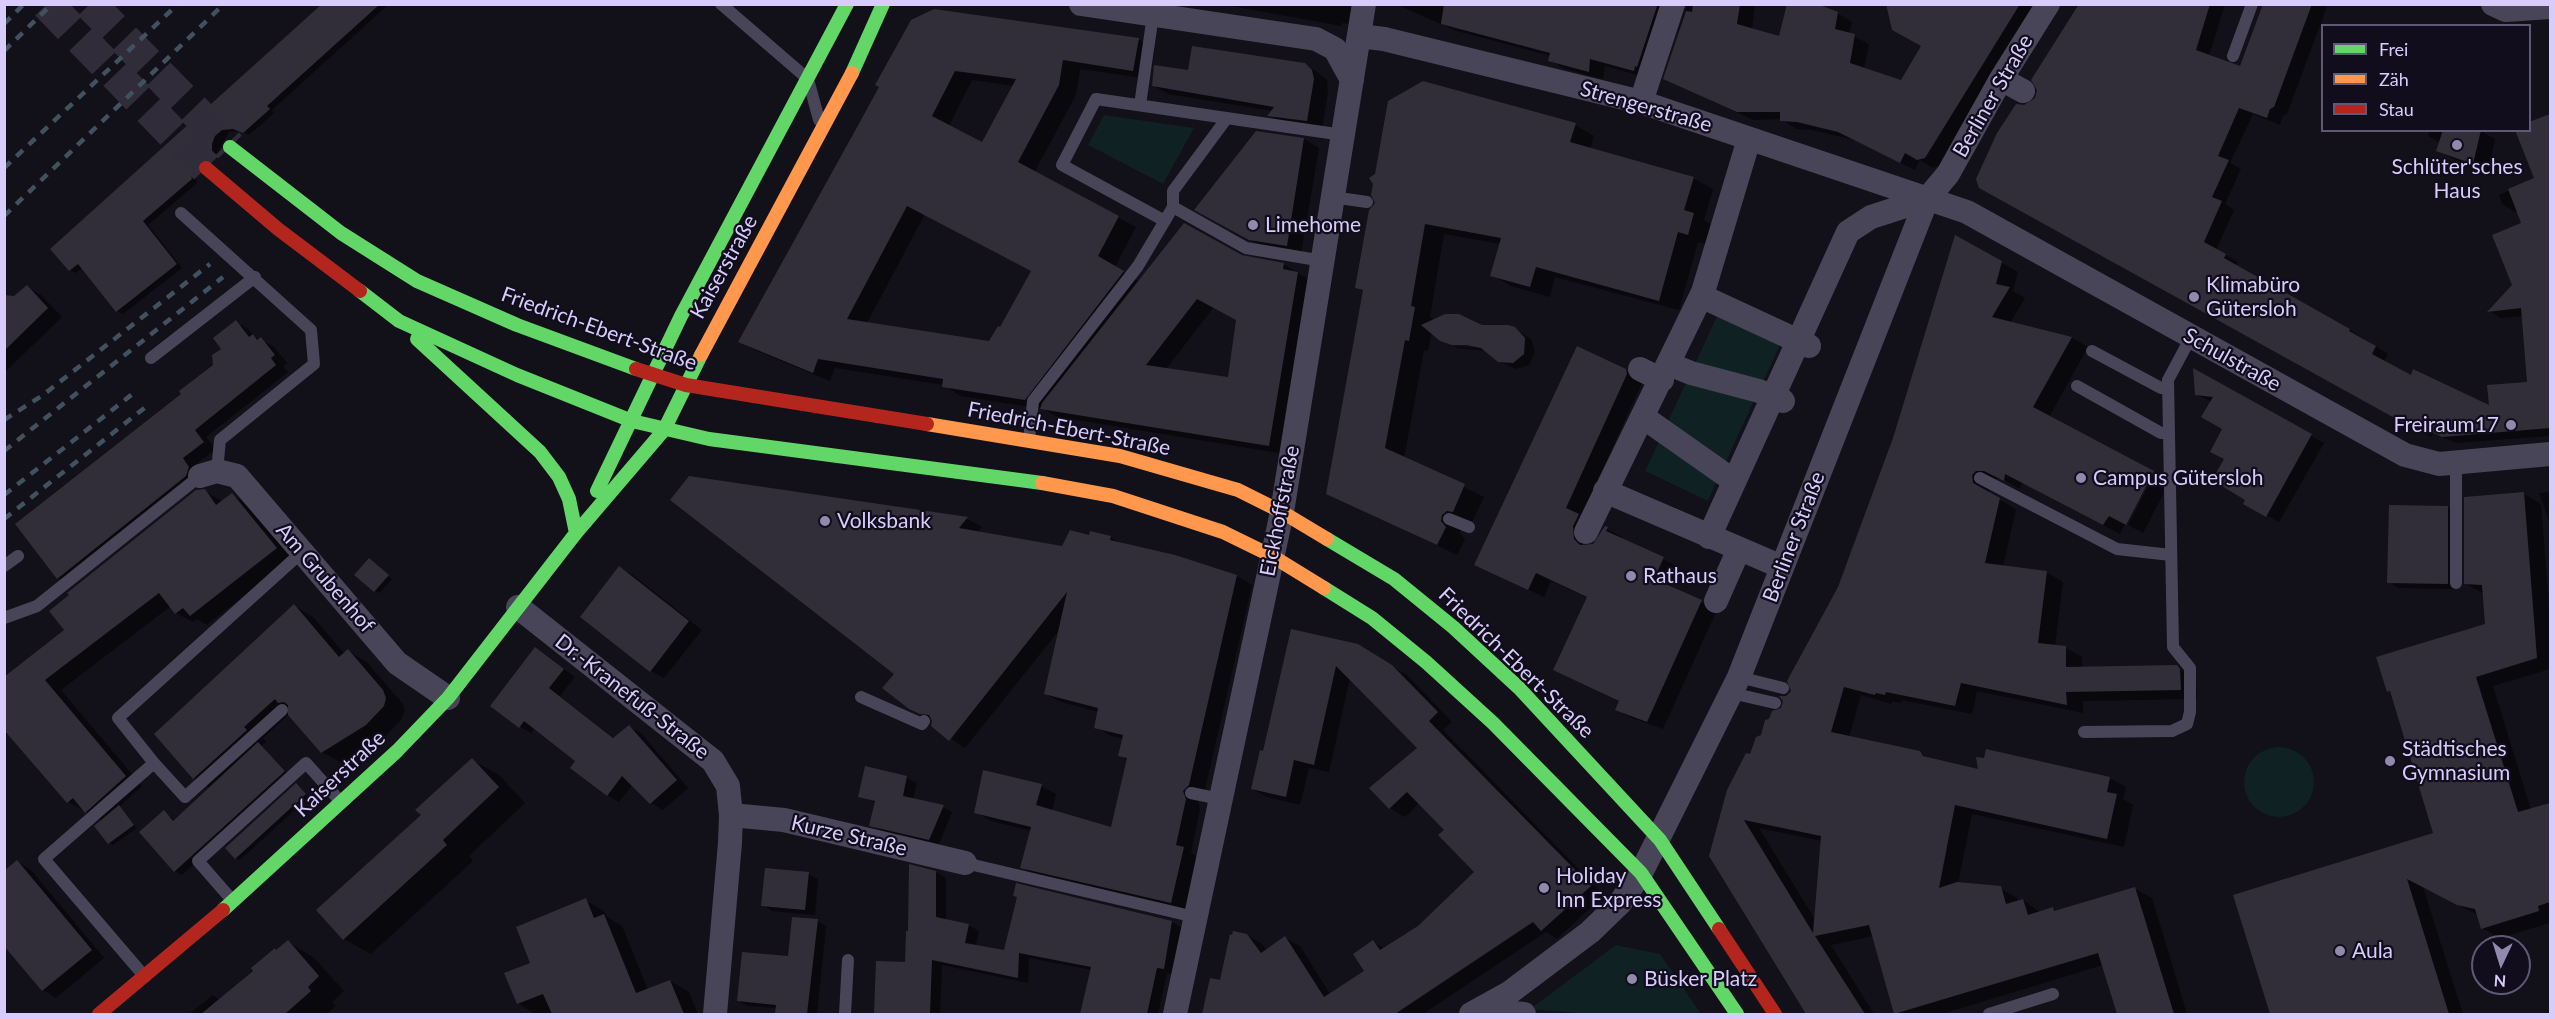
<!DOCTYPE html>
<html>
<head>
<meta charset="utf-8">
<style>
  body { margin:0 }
  #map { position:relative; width:2555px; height:1019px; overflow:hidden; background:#121018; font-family:Lato,sans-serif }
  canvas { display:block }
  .frame { position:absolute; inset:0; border:6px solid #d7ccfb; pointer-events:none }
  .legend { position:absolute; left:2321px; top:24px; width:210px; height:108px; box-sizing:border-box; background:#110d1c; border:2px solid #605975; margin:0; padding:8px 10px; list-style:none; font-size:18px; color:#d7ccfb }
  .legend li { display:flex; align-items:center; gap:12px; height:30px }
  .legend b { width:30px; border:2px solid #605975 }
  .north { position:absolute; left:2471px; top:935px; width:60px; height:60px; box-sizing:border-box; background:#110d1c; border:2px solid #605975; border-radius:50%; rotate:184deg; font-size:16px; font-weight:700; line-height:24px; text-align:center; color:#d7ccfb }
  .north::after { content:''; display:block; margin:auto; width:21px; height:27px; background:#928aac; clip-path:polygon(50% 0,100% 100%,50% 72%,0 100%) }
</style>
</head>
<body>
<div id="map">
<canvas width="2555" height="1019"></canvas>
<div class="frame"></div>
<ul class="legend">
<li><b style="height:8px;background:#63d668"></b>Frei</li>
<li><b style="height:8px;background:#ff974d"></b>Zäh</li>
<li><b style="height:8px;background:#b3261e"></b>Stau</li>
</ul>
<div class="north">N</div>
</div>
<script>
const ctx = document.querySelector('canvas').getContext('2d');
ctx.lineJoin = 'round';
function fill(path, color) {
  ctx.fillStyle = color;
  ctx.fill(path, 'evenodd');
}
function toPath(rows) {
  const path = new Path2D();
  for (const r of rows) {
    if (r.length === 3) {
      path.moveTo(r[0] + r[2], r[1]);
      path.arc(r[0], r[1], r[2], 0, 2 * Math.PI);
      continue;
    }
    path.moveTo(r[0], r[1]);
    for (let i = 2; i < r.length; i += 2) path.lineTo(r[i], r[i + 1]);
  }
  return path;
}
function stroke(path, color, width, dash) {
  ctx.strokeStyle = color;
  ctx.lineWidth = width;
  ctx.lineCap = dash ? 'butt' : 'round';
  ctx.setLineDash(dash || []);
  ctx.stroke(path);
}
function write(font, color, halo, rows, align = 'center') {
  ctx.font = font + ' Lato,sans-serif';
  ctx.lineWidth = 4.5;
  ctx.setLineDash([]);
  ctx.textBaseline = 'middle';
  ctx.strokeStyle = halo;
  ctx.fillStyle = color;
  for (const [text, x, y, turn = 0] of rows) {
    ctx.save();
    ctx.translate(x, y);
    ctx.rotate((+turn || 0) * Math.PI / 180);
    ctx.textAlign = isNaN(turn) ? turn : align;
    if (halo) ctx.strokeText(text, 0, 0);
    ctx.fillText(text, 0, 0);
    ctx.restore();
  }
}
fill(toPath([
  [1104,115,1194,128,1163,184,1088,145],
  [1717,316,1780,345,1761,386,1692,370],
  [1689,376,1757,394,1723,468,1665,428],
  [1662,435,1719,476,1708,501,1645,471],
  [2279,782,35],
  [1616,945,1660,954,1701,1014,1588,1014,1530,1009]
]), '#102123');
fill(toPath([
  [324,4,389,4,272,110,274,113,249,135,240,131,229,132,217,153,207,153,193,169,197,183,148,225,182,268,123,314,117,311,83,267,76,273,70,270],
  [1220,4,1355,4,1352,24,1342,23,1341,26],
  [1395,4,1677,4,1648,78,1605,66,1603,79,1565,69,1550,60,1551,56,1457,31],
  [1687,4,1755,4,1752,30,1780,38,1837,13,1852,22,1849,34,1869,44,1864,69,1901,81,1923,46,1889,4,2040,4,1940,165,1933,168,1920,160,1915,170,1854,140,1812,130,1796,129,1782,119,1753,120,1665,78],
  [2080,4,2225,4,2209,56,2241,68,2264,4,2328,4,2287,114,2283,116,2280,125,2253,114,2230,163,2241,169,2225,204,2234,210,2216,250,2238,262,2236,266,2350,330,2388,354,2384,362,2411,377,2490,407,2528,384,2523,316,2501,318,2489,311,2514,285,2523,224,2518,211,2515,212,2502,204,2499,195,2536,179,2530,124,2550,115,2550,436,2456,443,2433,433,2431,437,1994,195,2024,107,2036,99],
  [1138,39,1155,49,1150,79,1080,69,1076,95,1034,173,1136,227,1115,267,1140,282,1283,264,1314,282,1285,454,1058,417,1043,409,960,396,944,385,835,368,830,381,757,351,740,342,881,87,877,84],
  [972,80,1015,86,983,145,949,126],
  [925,214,1032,271,1001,329,990,343,867,323],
  [1214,307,1238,320,1229,379,1166,369],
  [1193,48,1300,62,1316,71,1327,80,1328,92,1322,129,1284,123,1269,115,1273,111,1168,94,1154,86,1189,72],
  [1575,125,1594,136,1590,149,1693,178,1713,189,1704,220,1712,225,1707,244,1698,242,1679,310,1555,277,1550,297,1511,286,1492,275,1500,244,1444,234,1430,317,1435,320,1515,329,1531,339,1535,352,1529,365,1516,369,1499,361,1486,351,1457,348,1453,346,1482,348,1432,331,1428,351,1424,350,1404,458,1484,497,1472,522,1467,521,1461,526,1460,533,1465,539,1457,555,1328,493,1364,292,1356,287,1370,211],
  [2430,130,2481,131,2495,139,2488,172,2452,158,2438,150,2440,143,2428,136],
  [1256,132,1304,139,1319,148,1301,254,1265,248,1197,209],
  [1956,237,2018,272,2013,291,2025,298,2010,323,2072,338,2088,347,2049,417,2152,471,2120,534,2022,482,2020,489,2002,479,1993,479,1988,484,1990,494,2016,509,2003,567,2046,572,2063,582,2055,646,2066,648,2082,657,2082,668,2177,667,2196,680,2197,699,2083,701,2083,713,1977,691,1972,714,1902,700,1901,703,1892,701,1892,704,1861,695,1849,737,1920,753,1932,760,1980,771,2109,778,2126,787,2123,799,2133,805,2124,847,1972,814,1958,884,2000,888,2017,898,2019,902,2023,900,2041,913,2053,909,2058,912,2135,889,2152,898,2187,1014,2118,1014,2103,965,1942,1014,1900,1014,1895,1012,1874,936,1831,945,1874,1014,1808,1014,1711,856,1752,756,1793,691,1839,587,1894,438],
  [1759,828,1822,841,1816,921],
  [27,287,41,295,62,317,4,373,4,297,15,298],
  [236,322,248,329,255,337,273,346,287,363,283,366,288,372,206,437,216,449,194,466,201,475,71,585,58,578,17,525,183,394,214,366],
  [1625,370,1641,379,1642,383,1581,517,1588,536,1589,546,1594,546,1607,529,1622,537,1621,539,1679,567,1670,587,1717,610,1663,729,1632,718,1617,710,1620,702,1555,669,1588,598,1551,581,1544,597,1476,565],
  [2195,370,2324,443,2279,522,2245,503,2247,499,2226,459,2224,429,2212,402,2196,394],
  [2155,473,2170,481,2143,533,2128,525],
  [690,477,967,519,982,527,977,533,1063,547,1090,537,1110,537,1123,544,1237,576,1252,585,1204,794,1198,800,1200,809,1191,853,1198,857,1186,910,1037,876,1022,867,1032,831,991,821,976,812,1041,786,1056,794,1052,811,1113,829,1128,760,1120,755,1123,739,1111,736,1096,727,1099,712,1061,702,1046,694,1061,628,965,748,932,725,934,721,910,708,896,673],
  [205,491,223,502,232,495,248,505,292,558,207,625,197,619,193,622,176,613,171,606,61,690,142,786,119,807,137,828,113,845,109,843,102,821,68,802,9,733,4,736,4,679,66,631],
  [2550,492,2550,523,2539,493],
  [2524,494,2541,504,2550,617,2550,669,2493,686,2531,810,2550,804,2550,923,2500,938,2482,928,2478,915,2423,887,2463,1014,2272,1014,2235,896,2435,834,2392,693,2388,691,2487,625,2484,594,2465,583],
  [2447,507,2457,513,2457,589,2398,588,2389,582],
  [370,560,392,579,379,593,375,591],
  [620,568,633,575,702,630,664,678,651,671],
  [294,606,313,617,344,653,348,651,367,662,402,703,405,710,401,720,386,736,342,763,322,752,289,714,263,738,266,742,261,746,291,776,182,875,175,871,164,812,175,821,211,788,194,778],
  [1292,631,1357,646,1407,675,1452,722,1443,730,1604,895,1557,939,1546,932,1423,1014,1204,1014,1211,980,1221,982,1247,935,1262,944,1267,951,1285,938,1300,946,1330,994,1366,971,1374,942,1385,949,1419,927,1476,872,1446,830,1419,803,1405,817,1390,808,1371,788,1419,749,1350,678,1329,772,1309,768,1300,805,1267,797,1252,789,1264,752],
  [536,649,575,677,560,696,614,738,629,727,641,733,688,788,663,810,651,803,633,784,619,802,607,795,577,760,535,728,531,733,520,727],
  [472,760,499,775,525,803,469,856,473,861,371,954,344,939,319,910,423,816],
  [866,768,907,778,917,783,913,799,943,807,952,812,939,844,881,830,871,825,876,803,860,796],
  [296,785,309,797,240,860,236,858],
  [18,862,31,870,104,958,56,998,43,990],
  [936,872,946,878,946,921,968,925,979,931,976,946,1006,952,1172,922,1182,928,1175,974,1167,973,1158,1014,1082,1014,1092,970,1029,958,1028,983,942,965,940,1014,876,1014,878,963,907,963],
  [808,874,818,879,815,915,772,911,763,905],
  [585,900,604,911,607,917,622,926,648,990,670,981,689,992,698,1014,535,1014,518,1003,532,964],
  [817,921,826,926,817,1014,777,1014,777,1008,748,1006,739,1001,789,958],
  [288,942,313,957,344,991,332,1002,336,1006,326,1014,189,1014,213,995,220,1000,275,950,277,951]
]), '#0007');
fill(toPath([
  [322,4,380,4,267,106,270,109,243,133,233,129,222,130,215,136,212,144,212,151,200,150,191,156,188,165,192,179,143,221,177,264,116,312,78,264,69,271,50,249],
  [1444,4,1646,4,1657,6,1637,67,1635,66,1634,71,1590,59,1589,72,1548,61,1550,53,1441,24],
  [1693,4,1740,4,1737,24,1779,36,1787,4,1817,4,1838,12,1835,29,1855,34,1850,63,1901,80,1921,46,1892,30,1886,4,2020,4,1925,158,1917,160,1905,153,1900,163,1838,132,1797,122,1780,121,1780,112,1737,112,1663,79,1686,11,1692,12],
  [2079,4,2210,4,2196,50,2240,66,2263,4,2312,4,2274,107,2270,109,2267,118,2239,108,2218,156,2229,160,2212,197,2222,201,2204,242,2226,254,2224,258,2350,329,2349,331,2376,346,2372,354,2411,375,2413,369,2489,405,2487,385,2527,382,2521,308,2487,312,2512,285,2492,235,2521,223,2508,189,2534,178,2515,130,2529,130,2529,122,2550,114,2550,428,2442,437,2420,427,2418,431,1979,188,1976,179,1997,133,2016,104,2024,105,2035,98,2037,90,2031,80],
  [934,9,1139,38,1133,71,1063,60,1059,85,1018,162,1119,216,1098,256,1124,271,1025,400,942,387,943,379,818,359,813,373,738,342,861,120,879,87,875,85,911,20],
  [955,71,1016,79,982,142,932,116],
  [907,206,1031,271,1000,327,998,326,989,341,847,319],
  [1192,46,1305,63,1312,70,1314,79,1307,121,1267,116,1274,107,1152,86,1154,65,1188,70],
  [1423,81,1576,123,1570,142,1694,177,1684,210,1694,213,1688,235,1678,232,1659,301,1536,267,1530,287,1490,276,1501,238,1425,224,1411,306,1415,307,1409,341,1405,340,1385,448,1465,484,1453,512,1447,511,1442,515,1441,521,1446,527,1437,545,1326,494,1363,290,1355,288,1369,210,1375,203,1371,195,1373,184,1369,178,1375,174,1388,101],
  [2443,130,2481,130,2473,164,2436,151],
  [1256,131,1304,138,1287,246,1249,240,1194,210],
  [1184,223,1242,255,1284,263,1283,269,1298,272,1269,446,1040,409,1042,403],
  [1197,299,1236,320,1228,377,1146,365],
  [1955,235,2002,261,1996,284,2010,287,1992,317,2072,337,2033,407,2154,471,2126,525,2109,516,2103,525,2005,474,2004,481,1984,471,1976,471,1972,475,1973,483,2000,498,1985,563,2047,571,2038,643,2066,646,2066,667,2177,665,2180,669,2181,690,2066,692,2067,705,1961,683,1955,706,1886,692,1885,695,1876,693,1875,695,1844,687,1831,732,1920,751,1923,756,1978,769,1976,757,1984,758,1986,749,2110,777,2107,792,2117,794,2107,839,1955,805,1939,888,1957,882,2001,886,2006,904,2023,899,2028,915,2053,907,2054,911,2135,887,2174,1014,2117,1014,2098,953,1894,1014,1869,925,1815,936,1865,1014,1806,1014,1709,856,1727,790,1746,753,1750,754,1756,737,1761,735,1765,720,1769,719,1772,711,1781,708,1783,701,1779,696,1786,696,1791,691,1787,681,1838,587,1893,438],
  [1744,820,1821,836,1813,933],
  [27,285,48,308,4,351,4,295,14,296],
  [1445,314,1459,314,1482,325,1508,325,1515,327,1525,338,1524,354,1513,363,1498,362,1481,348,1467,345,1452,345,1440,341,1421,325],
  [236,320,249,337,253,334,257,340,261,337,275,355,271,358,276,365,195,430,204,442,183,458,189,467,186,476,57,579,15,524,181,394,179,391,213,365,212,355,221,349,213,338],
  [1577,346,1626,369,1627,374,1566,508,1579,514,1573,526,1574,539,1580,545,1593,544,1605,526,1608,527,1606,531,1664,557,1654,579,1702,600,1647,722,1615,710,1619,701,1553,670,1587,597,1536,573,1528,590,1474,565],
  [2193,368,2312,434,2266,517,2243,504,2245,500,2212,480,2224,459,2210,452,2222,429,2201,417,2213,397,2195,395],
  [689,476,968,517,959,528,1062,546,1070,530,1089,535,1090,531,1111,536,1110,540,1175,555,1237,575,1189,785,1183,791,1186,799,1176,845,1184,847,1171,903,1020,868,1031,827,974,813,983,770,1042,784,1036,805,1111,827,1127,758,1118,756,1123,735,1094,728,1098,708,1044,694,1067,592,949,741,931,726,932,721,929,715,920,714,909,709,882,688,894,674,670,500],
  [205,489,216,505,232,493,277,548,190,616,183,608,175,614,159,593,45,680,126,776,85,813,73,798,67,803,4,730,4,677,64,630,49,611,69,595,67,593,196,490],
  [2524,492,2537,658,2476,677,2518,812,2550,803,2550,902,2538,906,2539,911,2481,929,2475,909,2457,905,2407,879,2449,1014,2270,1014,2233,895,2433,833,2390,691,2387,692,2376,657,2485,624,2482,585,2464,584,2464,497],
  [2389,505,2448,506,2448,584,2387,583],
  [369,558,389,575,374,592,354,575],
  [619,566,689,621,650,672,580,617],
  [294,604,339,657,348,649,383,690,386,698,384,706,366,725,321,753,288,715,288,705,284,702,278,703,275,699,244,727,247,730,193,779,154,734],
  [1291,629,1358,644,1392,665,1438,712,1429,721,1591,886,1541,931,1533,922,1395,1014,1202,1014,1210,978,1220,980,1230,934,1232,935,1233,931,1247,934,1261,953,1285,936,1324,997,1364,971,1353,954,1373,940,1380,950,1418,926,1474,872,1438,835,1444,830,1407,792,1389,809,1369,788,1417,748,1336,666,1314,765,1294,760,1286,797,1251,789,1260,750,1263,751],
  [535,647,564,669,549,688,613,738,629,725,677,780,650,804,622,776,607,796,570,768,575,761,524,721,519,728,490,706],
  [258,742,285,771,174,872,139,832,164,810,173,821],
  [472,758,499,787,443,840,447,845,343,940,316,910,421,815,415,810],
  [865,766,907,776,903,796,944,805,929,840,869,826,875,801,858,797],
  [296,783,306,794,235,859,225,848],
  [119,805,134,825,108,844,94,826],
  [17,860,92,950,42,991,4,946,4,871],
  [909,864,936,871,936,917,969,924,965,943,1004,950,1017,897,1013,896,1016,883,1172,921,1164,969,1157,968,1147,1014,1080,1014,1091,967,1019,953,1018,978,932,960,930,1014,874,1014,876,961,905,962,906,931,908,931],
  [765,868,809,872,805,910,761,906],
  [586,898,594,918,604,914,636,993,670,980,684,1014,552,1014,543,994,517,1004,504,973,530,963,516,927],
  [792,917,818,919,807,1014,775,1014,776,1005,737,1001,742,952,788,956],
  [288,940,319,976,308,987,311,991,285,1014,201,1014,253,971,251,968,275,948,276,950]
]), '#312e3a');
stroke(toPath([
  [47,4,206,168],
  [90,4,230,147]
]), '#302c3a', 33, [33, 16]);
stroke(toPath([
  [721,4,808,79,819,120],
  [2233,56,2252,4],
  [1140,105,1153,15],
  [1332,197,1367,202],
  [1173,207,1246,248,1323,261],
  [181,213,311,330,314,364,220,440,217,471],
  [1165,221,1062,165,1096,99,1343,135],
  [2092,351,2161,388,2168,388],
  [151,358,255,277],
  [2077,386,2161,433,2169,433],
  [1029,440,1033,401,1138,266,1173,207,1173,191,1227,118],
  [1980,478,2117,549,2171,555],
  [1449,519,1469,527],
  [4,566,18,556],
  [2456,583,2456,462],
  [4,618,37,606,200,476],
  [1739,677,1783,688],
  [1731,693,1775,703],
  [861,697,922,724,924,721],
  [2084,732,2172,731,2187,724,2190,712,2190,668,2173,647,2168,380,2191,337],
  [154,763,185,797,282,710],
  [1191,793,1220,799],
  [965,863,1195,917],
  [232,900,198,861,306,763,340,801],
  [145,977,44,859,154,763,118,718,302,552],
  [845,1014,848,960],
  [1989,1014,2053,994]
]), '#484558', 12);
stroke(toPath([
  [1081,4,1316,39,1335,49,1352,80],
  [2493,4,2506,10,2550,7],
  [1359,36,1384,39,1641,102,1967,212,2405,455,2439,464,2550,454],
  [2001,79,2023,91],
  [1641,102,1673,4],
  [1701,296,1809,346],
  [1669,364,1691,373,1759,391,1783,401],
  [1640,369,1662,380],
  [1643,417,1734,481],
  [200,476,217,471,237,476,397,663,448,698],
  [1605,491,1782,567],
  [1586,532,1703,292,1749,139],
  [1709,537,1848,232,1871,217,1927,199],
  [1716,601,1739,549],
  [518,607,713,761,728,786,731,815,730,843,715,1014],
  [731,815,784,820,965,863],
  [1480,1010,1524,1014],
  [1175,1014,1282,512,1364,4],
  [1471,1014,1509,993,1590,932,1620,903,1641,873,1739,677,1927,199,1948,174,2001,79,2048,4]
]), '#484558', 24);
stroke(toPath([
  [852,73,883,4],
  [230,147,341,233,417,281,517,325,636,369],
  [360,291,399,321,517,375,632,421,709,439,1042,483],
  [417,339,540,452,559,477,569,499,576,533],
  [597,491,681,316,847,4],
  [1327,539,1394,579,1453,627,1519,688,1660,840,1719,929],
  [1324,588,1372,618,1426,662,1493,723,1641,873,1737,1014],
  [223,910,397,751,448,698,576,533,664,430,701,355]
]), '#63d668', 14);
stroke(toPath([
  [701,355,852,73],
  [927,424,1120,456,1238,490,1282,512,1327,539],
  [1042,483,1113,496,1223,532,1272,556,1324,588]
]), '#ff974d', 14);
stroke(toPath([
  [206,168,278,229,360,291],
  [636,369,686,385,927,424],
  [1719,929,1775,1014],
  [99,1014,223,910]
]), '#b3261e', 14);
stroke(toPath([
  [4,24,24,4],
  [4,51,52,4],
  [4,168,178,4],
  [4,216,224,4],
  [4,420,43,395,210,264],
  [4,451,223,277],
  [4,495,135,392],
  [4,519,147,406]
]), '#425160', 4.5, [9, 8]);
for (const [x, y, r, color] of [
  [2457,145,6,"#928aac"],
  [1253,225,6,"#928aac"],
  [2194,297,6,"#928aac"],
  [2511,425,6,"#928aac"],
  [2081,478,6,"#928aac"],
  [825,521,6,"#928aac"],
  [1631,576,6,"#928aac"],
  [2390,761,6,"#928aac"],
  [1544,888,6,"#928aac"],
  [2340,951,6,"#928aac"],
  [1632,979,6,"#928aac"]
]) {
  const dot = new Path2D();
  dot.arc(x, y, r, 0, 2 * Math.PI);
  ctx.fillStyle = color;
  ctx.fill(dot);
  stroke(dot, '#110d1c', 2);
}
write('21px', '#d7ccfb', '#110d1c', [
  ["Berliner Straße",1993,96,-60],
  ["Strengerstraße",1646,107,16],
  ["Kaiserstraße",724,267,-61],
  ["Friedrich-Ebert-Straße",599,329,20],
  ["Schulstraße",2232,360,29],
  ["Friedrich-Ebert-Straße",1069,429,11],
  ["Eickhoffstraße",1280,511,-79],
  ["Berliner Straße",1794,537,-69],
  ["Am Grubenhof",325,578,49],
  ["Friedrich-Ebert-Straße",1516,663,44],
  ["Dr.-Kranefuß-Straße",632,697,38],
  ["Kaiserstraße",340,774,-43],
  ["Kurze Straße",849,836,13]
]);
write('21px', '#d7ccfb', '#110d1c', [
  ["Schlüter'sches",2457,167,"center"],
  ["Haus",2457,191,"center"],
  ["Limehome",1265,225],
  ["Klimabüro",2206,285],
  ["Gütersloh",2206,309],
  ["Freiraum17",2499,425,"right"],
  ["Campus Gütersloh",2093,478],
  ["Volksbank",837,521],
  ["Rathaus",1643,576],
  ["Städtisches",2402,749],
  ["Gymnasium",2402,773],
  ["Holiday",1556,876],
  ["Inn Express",1556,900],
  ["Aula",2352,951],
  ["Büsker Platz",1644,979]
], 'left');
</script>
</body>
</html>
